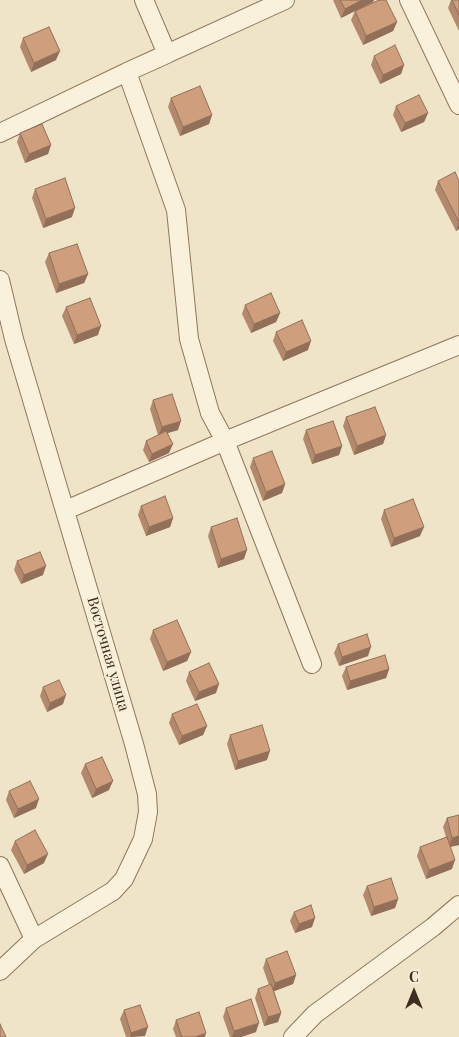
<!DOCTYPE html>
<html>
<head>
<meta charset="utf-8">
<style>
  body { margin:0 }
  #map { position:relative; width:459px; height:1037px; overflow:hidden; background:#f0e4c8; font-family:"Playfair Display",serif }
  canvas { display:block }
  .north { position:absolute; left:389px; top:967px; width:50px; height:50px; -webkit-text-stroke:4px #f7eed8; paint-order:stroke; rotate:0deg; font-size:14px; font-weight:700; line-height:20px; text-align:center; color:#3d2e20 }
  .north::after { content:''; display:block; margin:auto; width:18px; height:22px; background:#3d2e20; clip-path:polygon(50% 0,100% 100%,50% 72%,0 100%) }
</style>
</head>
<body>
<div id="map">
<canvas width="459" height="1037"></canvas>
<div class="north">С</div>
</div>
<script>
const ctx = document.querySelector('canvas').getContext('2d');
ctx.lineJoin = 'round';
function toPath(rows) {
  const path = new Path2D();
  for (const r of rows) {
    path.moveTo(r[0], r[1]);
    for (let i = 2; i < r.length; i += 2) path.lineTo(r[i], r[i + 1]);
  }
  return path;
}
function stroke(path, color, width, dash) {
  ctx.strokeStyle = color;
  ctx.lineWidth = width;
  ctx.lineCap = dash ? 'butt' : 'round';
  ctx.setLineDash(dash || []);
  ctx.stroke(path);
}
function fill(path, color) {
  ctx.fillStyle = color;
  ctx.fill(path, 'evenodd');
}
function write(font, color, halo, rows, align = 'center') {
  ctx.font = font + ' "Playfair Display",serif';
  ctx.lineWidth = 5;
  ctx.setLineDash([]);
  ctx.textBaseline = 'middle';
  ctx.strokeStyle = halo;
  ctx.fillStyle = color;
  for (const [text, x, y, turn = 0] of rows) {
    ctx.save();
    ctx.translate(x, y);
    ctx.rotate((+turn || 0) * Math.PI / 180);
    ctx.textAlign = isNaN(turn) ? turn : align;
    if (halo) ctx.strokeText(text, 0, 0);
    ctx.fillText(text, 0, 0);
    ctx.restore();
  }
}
const minor = toPath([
  [144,0,167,54,127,72,176,210,189,339,210,413,225,441,312,664],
  [409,0,459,105],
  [0,133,127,72,285,0],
  [0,280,14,339,134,744,147,794,148,812,143,839,124,879,113,891,34,939,0,971],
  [66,510,225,441,459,345],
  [0,866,34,939],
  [293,1037,315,1014,433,927,459,905]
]);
stroke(minor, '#8d765c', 20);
stroke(minor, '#faf1dc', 18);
fill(toPath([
  [333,0,374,0,373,2,341,18],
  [451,0,459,0,459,31,448,8],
  [355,11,397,22,393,31,363,45,351,20],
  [23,38,56,60,31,72,20,47],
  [374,56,404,65,401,74,380,84,371,65],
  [171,98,212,115,209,124,180,136,168,107],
  [396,106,428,113,424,122,401,132,393,115],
  [20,133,51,145,48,154,25,163,17,142],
  [438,181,459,181,459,229,456,231,435,190],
  [35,189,72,217,43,228,32,198],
  [49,253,88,274,84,283,56,293,45,262],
  [245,305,280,313,276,322,251,333,242,314],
  [66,307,98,335,74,344,62,316],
  [276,332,308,350,283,361,273,341],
  [153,400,178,430,167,433,169,453,149,462,143,450,146,441,158,435,150,409],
  [346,417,386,435,383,444,354,455,343,426],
  [306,430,342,446,339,455,312,464,303,439],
  [253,458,285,484,282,493,263,501,250,467],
  [141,506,173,518,170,527,146,536,138,515],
  [384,510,420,536,391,547,381,519],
  [211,527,244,559,218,568,208,536],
  [17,561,43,575,21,584,14,570],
  [153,630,191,652,187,661,163,671,150,639],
  [338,644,368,656,339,666,334,653],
  [346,667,389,669,386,678,347,690,342,676],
  [189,672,216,693,195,701,186,681],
  [43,687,63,704,47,712,40,696],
  [172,714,207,726,203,735,179,745,169,723],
  [230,735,267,760,235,770,227,744],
  [85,764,109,790,92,798,81,773],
  [9,791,36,808,14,818,6,800],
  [459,815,459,845,450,847,452,869,426,879,417,856,420,847,446,837,443,827,447,818],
  [15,841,44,863,24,874,11,850],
  [367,886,398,899,395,908,371,916,363,895],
  [294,912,312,927,295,933,290,921],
  [266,959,296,975,293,984,274,991,281,1013,278,1022,264,1026,255,998,258,989,269,985,263,968],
  [226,1008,256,1032,241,1037,230,1037,223,1017],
  [124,1010,145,1036,126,1037,120,1019],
  [176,1020,205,1037,176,1037,173,1029]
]), '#b2896c');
fill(toPath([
  [362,0,374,0,373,2,341,18,345,9],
  [397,22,393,31,363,45,366,36],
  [60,51,56,60,31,72,34,63],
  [404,65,401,74,380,84,383,75],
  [428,113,424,122,401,132,405,123],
  [212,115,209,124,180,136,183,127],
  [51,145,48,154,25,163,29,154],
  [75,208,72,217,43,228,46,219],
  [459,222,459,229,456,231],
  [88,274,84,283,56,293,59,284],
  [280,313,276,322,251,333,254,324],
  [101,326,98,335,74,344,77,335],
  [311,341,308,350,283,361,286,352],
  [181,421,178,430,158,436,162,427],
  [386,435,383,444,354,455,357,446],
  [173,444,169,453,149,462,152,454],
  [342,446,339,455,312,464,315,455],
  [285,484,282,493,263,501,266,492],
  [173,518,170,527,146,536,149,527],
  [424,527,420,536,391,547,394,538],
  [247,550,244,559,218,568,221,559],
  [46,566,43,575,21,584,24,575],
  [371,647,368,656,339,666,342,657],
  [191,652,187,661,163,671,167,662],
  [389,669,386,678,347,690,350,681],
  [219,684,216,693,195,701,199,692],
  [66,695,63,704,47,712,50,703],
  [207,726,203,735,179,745,182,736],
  [270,751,267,760,235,770,238,761],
  [113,781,109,790,92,798,96,789],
  [39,799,36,808,14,818,18,809],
  [459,836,459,845,449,847,452,838],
  [48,854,44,863,24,874,27,865],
  [455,860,452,869,426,879,429,870],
  [398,899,395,908,371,916,374,907],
  [315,918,312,927,295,933,299,924],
  [296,975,293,984,272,992,275,983],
  [281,1013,278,1022,264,1026,268,1017],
  [259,1023,256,1032,241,1037,232,1037,234,1031],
  [148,1027,145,1036,130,1037,131,1033],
  [206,1033,205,1037,195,1037]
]), '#916f58');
const building = toPath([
  [340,0,362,0,345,9,340,0],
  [379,0,386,0,397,22,366,36,355,11,379,0],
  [452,0,459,0,459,15,452,0],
  [49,27,60,51,34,63,23,38,49,27],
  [395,45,404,65,383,75,374,56,395,45],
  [200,86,212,115,183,127,171,98,200,86],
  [419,95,428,113,405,123,396,106,419,95],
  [42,124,51,145,29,154,20,133,42,124],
  [455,172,459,181,459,222,438,181,455,172],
  [65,178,75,208,46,219,35,189,65,178],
  [77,244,88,274,59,284,49,253,77,244],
  [271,293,280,313,254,324,245,305,271,293],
  [90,298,101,326,77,335,66,307,90,298],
  [302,320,311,341,286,352,276,332,302,320],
  [172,394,181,421,162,427,153,400,172,394],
  [375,407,386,435,357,446,346,417,375,407],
  [333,421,342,446,315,455,306,430,333,421],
  [166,431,173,444,152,454,146,441,166,431],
  [272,451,285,484,266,492,253,458,272,451],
  [165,496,173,518,149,527,141,506,165,496],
  [413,499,424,527,394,538,384,510,413,499],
  [237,518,247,550,221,559,211,527,237,518],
  [40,552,46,566,24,575,17,561,40,552],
  [177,620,191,652,167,662,153,630,177,620],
  [367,634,371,647,342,657,338,644,367,634],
  [385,655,389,669,350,681,346,667,385,655],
  [209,663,219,684,199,692,189,672,209,663],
  [59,680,66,695,50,703,43,687,59,680],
  [197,704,207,726,182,736,172,714,197,704],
  [262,725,270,751,238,761,230,735,262,725],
  [102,757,113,781,96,789,85,764,102,757],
  [30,781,39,799,18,809,9,791,30,781],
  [459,815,459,836,452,838,447,818,459,815],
  [35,830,48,854,27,865,15,841,35,830],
  [447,837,455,860,429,870,420,847,447,837],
  [391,878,398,899,374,907,367,886,391,878],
  [311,905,315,918,299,924,294,912,311,905],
  [287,951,296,975,275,983,266,959,287,951],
  [271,984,281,1013,268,1017,258,989,271,984],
  [251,999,259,1023,234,1031,226,1008,251,999],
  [140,1005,148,1027,131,1033,124,1010,140,1005],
  [199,1012,206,1033,195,1037,182,1037,176,1020,199,1012],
  [0,1024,6,1037,0,1037,0,1024]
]);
fill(building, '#cf9f7d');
stroke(building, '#916f58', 1);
write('15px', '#3d2e20', '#f7eed8', [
  ["Восточная улица",108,654,74]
]);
</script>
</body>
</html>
